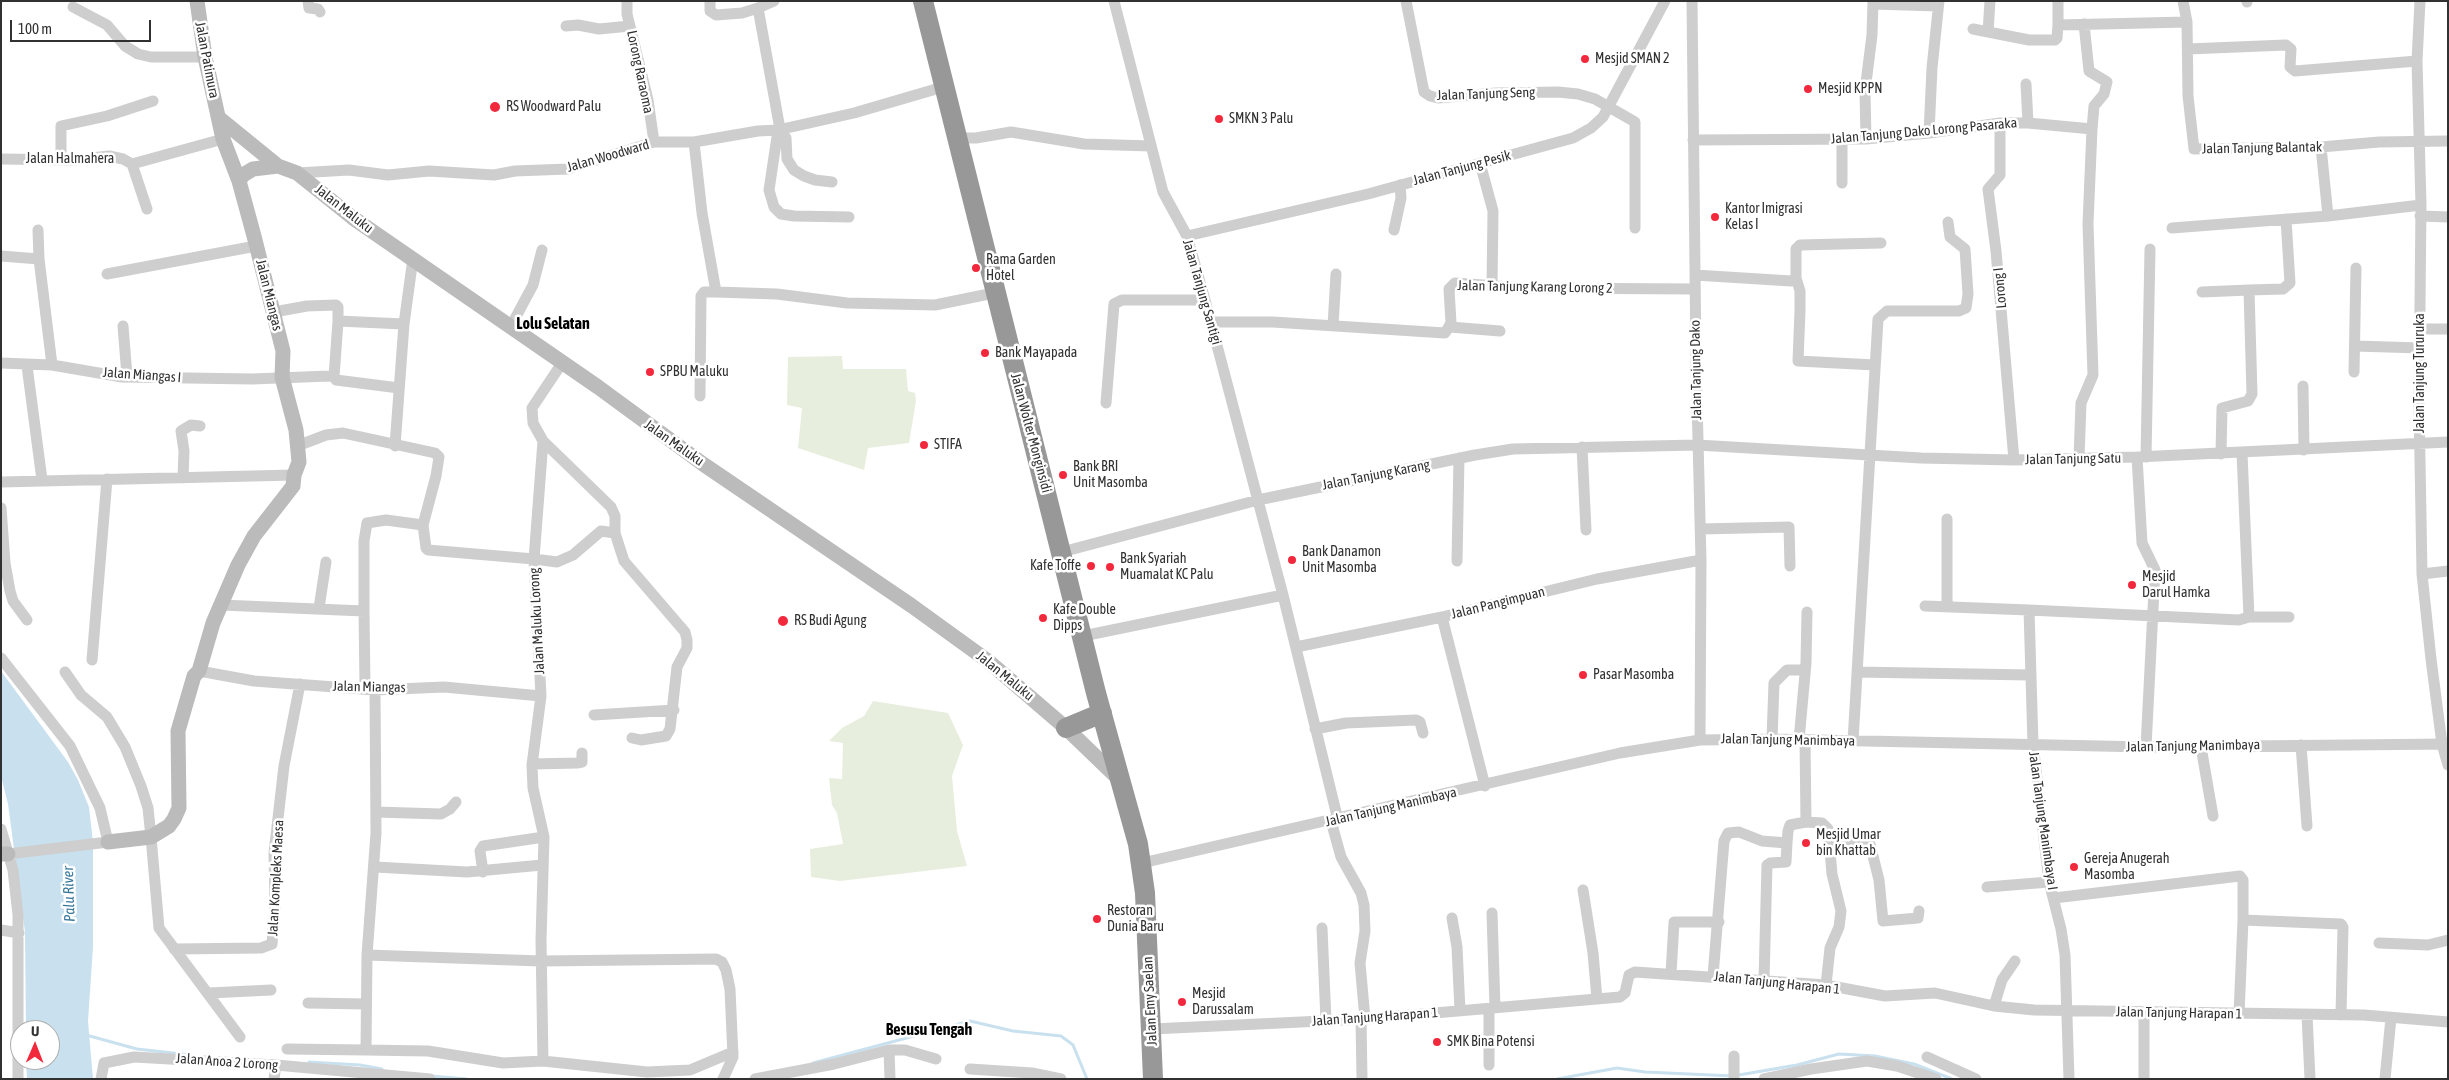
<!DOCTYPE html>
<html>
<head>
<meta charset="utf-8">
<style>
  body { margin:0 }
  #map { position:relative; width:2449px; height:1080px; overflow:hidden; background:#fff; font-family:"Asap Condensed",sans-serif }
  canvas { display:block }
  .frame { position:absolute; inset:0; border:2px solid #313131; pointer-events:none }
  .north { position:absolute; left:10px; top:1020px; width:50px; height:50px; box-sizing:border-box; background:#fff; border:1px solid #adadad; border-radius:50%; rotate:1deg; font-size:14px; font-weight:700; line-height:20px; text-align:center; color:#313131 }
  .north::after { content:''; display:block; margin:auto; width:18px; height:22px; background:#f2283c; clip-path:polygon(50% 0,100% 100%,50% 72%,0 100%) }
  .scale { position:absolute; left:10px; top:20px; width:141px; height:22px; box-sizing:border-box; border:2px solid #313131; border-top:0; padding-left:6px; font-size:15px; line-height:18px; white-space:nowrap; color:#313131; -webkit-text-stroke:4px #fff; paint-order:stroke }
</style>
</head>
<body>
<div id="map">
<canvas width="2449" height="1080"></canvas>
<div class="frame"></div>
<div class="north">U</div>
<div class="scale">100 m</div>
</div>
<script>
const ctx = document.querySelector('canvas').getContext('2d');
ctx.lineJoin = 'round';
function fill(path, color) {
  ctx.fillStyle = color;
  ctx.fill(path, 'evenodd');
}
function toPath(rows) {
  const path = new Path2D();
  for (const r of rows) {
    path.moveTo(r[0], r[1]);
    for (let i = 2; i < r.length; i += 2) path.lineTo(r[i], r[i + 1]);
  }
  return path;
}
function stroke(path, color, width, dash) {
  ctx.strokeStyle = color;
  ctx.lineWidth = width;
  ctx.lineCap = dash ? 'butt' : 'round';
  ctx.setLineDash(dash || []);
  ctx.stroke(path);
}
function write(font, color, halo, rows, align = 'center') {
  ctx.font = font + ' "Asap Condensed",sans-serif';
  ctx.lineWidth = 5;
  ctx.setLineDash([]);
  ctx.textBaseline = 'middle';
  ctx.strokeStyle = halo;
  ctx.fillStyle = color;
  for (const [text, x, y, turn = 0] of rows) {
    ctx.save();
    ctx.translate(x, y);
    ctx.rotate((+turn || 0) * Math.PI / 180);
    ctx.textAlign = isNaN(turn) ? turn : align;
    if (halo) ctx.strokeText(text, 0, 0);
    ctx.fillText(text, 0, 0);
    ctx.restore();
  }
}
fill(toPath([
  [842,356,843,369,906,369,908,391,915,393,916,401,909,443,868,448,864,470,798,448,802,408,787,405,788,357],
  [873,701,948,713,963,745,952,776,957,831,967,866,840,881,811,877,810,849,843,844,837,813,832,805,829,778,842,779,843,743,829,741,842,728,864,716]
]), '#e7eede');
fill(toPath([
  [1,671,68,762,78,780,89,807,93,842,93,947,88,1021,93,1079,27,1079,26,1060,50,1060,50,1030,26,1030,25,932,8,804,1,776]
]), '#c9e1ef');
stroke(toPath([
  [86,1035,137,1049,191,1055],
  [309,1062,360,1065,382,1069],
  [813,1063,970,1021,1013,1031,1061,1036,1073,1045,1087,1079],
  [431,1076,467,1079],
  [1557,1079,1617,1068,1645,1072,1733,1076,1797,1065,1839,1054,1875,1056,1914,1064,1952,1079]
]), '#c9e1ef', 3);
stroke(toPath([
  [308,1,309,8,318,9,320,12],
  [627,1,627,14,648,100,654,142],
  [710,1,710,11,716,15,742,13,758,8,780,129,786,138,787,159,794,170,804,176,815,180,832,182],
  [1114,1,1163,192,1187,236,1205,300,1283,595,1338,820],
  [1406,1,1424,92,1430,96,1438,98,1496,93,1558,92,1578,94,1595,99,1635,122,1635,228],
  [1692,1,1696,360,1701,560,1700,740],
  [2058,1,2058,25],
  [2183,1,2187,22,2188,96,2194,149,2321,147,2379,142,2448,141],
  [2247,1,2247,2],
  [2420,1,2417,61,2421,205,2419,404,2422,574,2431,659,2442,744,2448,765],
  [1873,4,1938,6],
  [73,7,107,25,125,46,138,54,151,57,205,57],
  [758,8,774,1],
  [2084,24,2089,71,2107,82,2104,94,2094,106,2092,129],
  [566,26,578,25,599,29,630,26],
  [1973,29,2029,40,2055,40,2057,38,2058,25,2187,22],
  [1988,32,1990,1],
  [2188,49,2286,45,2291,49,2290,67,2295,71,2417,61],
  [2026,84,2028,123],
  [2000,123,2000,175,1988,189,1996,251,2014,460],
  [778,130,769,190,774,207,781,214,794,216,849,217],
  [1929,133,1932,68,1939,1],
  [956,138,976,138,1011,132,1084,144,1151,146],
  [1866,139,1865,91,1872,35,1873,1],
  [1693,140,1866,139,1929,133,2000,123,2028,123,2092,129,2088,224,2093,375,2081,403,2079,458],
  [694,142,702,213,716,292,777,294,847,303,935,305,994,293],
  [2321,147,2328,216],
  [1,159,74,160,109,156,123,159,132,164,223,139],
  [61,160,61,126,107,116,153,101],
  [1480,163,1493,211,1492,286],
  [132,164,147,209],
  [297,173,349,170,388,175,429,171,494,175,515,171,568,169,654,142,694,142,758,131,778,130,854,113,943,87],
  [1842,183,1842,140],
  [2420,216,2448,217],
  [2172,228,2328,216,2421,205],
  [38,230,39,259],
  [1394,230,1401,198,1400,185],
  [1187,236,1368,194,1573,138,1591,128,1603,117,1665,1],
  [1,256,39,259,52,365],
  [107,274,256,246],
  [1695,275,1791,281,1796,278,1796,249,1800,245,1881,243],
  [1796,278,1800,291,1800,311,1798,361,1875,365],
  [2202,292,2249,290],
  [274,312,307,306,336,305,338,307,338,321,404,324],
  [1211,322,1273,322,1445,333,1451,323,1449,289,1455,283,1524,288,1695,289],
  [123,326,127,376],
  [511,326,533,285,542,250],
  [1333,326,1336,274],
  [1450,327,1500,331],
  [2420,329,2448,329],
  [2355,346,2420,348],
  [1,363,52,365,122,377,252,379,330,376,334,377,336,380,399,388],
  [562,363,532,408,533,423,543,441,611,507,615,516,615,533,601,531,573,555,557,562,534,559,541,696,532,765,533,788,544,837,541,940,543,1061,647,1072,690,1070,733,1052],
  [27,366,42,480],
  [2354,372,2356,268],
  [334,377,338,321],
  [2303,386,2304,450],
  [700,396,701,296,704,292,716,292],
  [1106,403,1114,304,1122,300,1205,300],
  [395,446,404,324,413,258],
  [1582,447,1586,530],
  [2221,454,2222,408,2248,401,2252,394,2249,290,2283,289,2290,283,2286,219],
  [2137,457,2142,543,2155,570,2146,747],
  [2146,457,2150,249],
  [183,478,184,451,181,431,191,425,200,426],
  [1,482,294,475],
  [1,508,5,563,10,591,13,601,27,620],
  [1947,519,1947,606],
  [423,525,426,548,428,550,534,559,543,441],
  [1700,529,1789,527,1790,566],
  [615,533,624,561,685,632,687,640,687,648,677,667,670,729,666,736,641,740,632,738],
  [1062,552,1258,500,1475,455,1513,449,1697,445,1921,458,2014,460,2137,457,2448,442],
  [1457,561,1459,458],
  [2422,574,2448,571],
  [221,605,364,611,364,541,367,523,386,520,423,525,436,476,439,457,435,453,343,433,326,435,297,446],
  [1925,606,2029,610],
  [319,608,326,562],
  [364,611,365,687],
  [1442,617,1485,786],
  [2249,617,2289,617],
  [1083,636,1283,595],
  [1296,647,1442,617,1597,579,1701,560],
  [1,658,70,746,100,808,108,842,8,854],
  [92,660,107,479],
  [199,671,254,681,375,690,444,687,541,696],
  [65,672,81,695,107,717,125,747,141,786,148,808,151,837,159,928,240,1037],
  [1857,672,2030,675],
  [375,690,376,833,367,955,366,1050,428,1051,503,1063,543,1061],
  [594,715,674,710],
  [1315,729,1346,723,1416,720,1420,722,1423,733],
  [1772,739,1774,683,1787,670,1805,670],
  [1799,740,1806,663,1807,612],
  [1805,740,1806,822,1822,823,1828,829,1832,874,1841,911,1839,927,1830,948,1826,985],
  [1853,741,1878,319,1887,311,1959,311,1966,308,1968,294,1965,249,1950,237,1948,222],
  [2301,745,2307,826],
  [2201,747,2213,816],
  [532,764,577,763,582,762,582,753],
  [376,812,441,814,450,809,456,802],
  [1331,821,1341,857,1361,893,1364,905,1365,931,1360,963,1365,1019],
  [1,829,13,870,18,915,18,1079],
  [1787,843,1788,831,1790,825,1806,822],
  [1830,851,1861,839,1869,840,1879,880,1883,921,1918,918,1919,911],
  [1142,863,1620,753,1700,740,1772,739,2146,747,2448,744],
  [375,867,467,872,542,865],
  [483,872,480,851,483,846,544,837],
  [1987,887,2049,882],
  [1583,890,1593,953,1597,999],
  [2054,898,2240,876,2243,880,2243,920,2239,1014],
  [1492,913,1495,1008],
  [1452,918,1457,947,1460,1011],
  [2243,920,2341,924,2343,927,2341,1015],
  [1322,928,1326,1021],
  [1,930,19,933],
  [2379,943,2428,945,2448,940],
  [174,949,261,948,272,944,275,908,274,853,284,766,300,684],
  [367,955,541,961,716,959,722,962,726,970,730,989,733,1057,723,1079],
  [1671,974,1674,922,1719,922],
  [1713,976,1724,841,1728,833,1739,832,1762,841,1787,843,1786,862,1770,863,1767,865,1764,980],
  [209,993,271,990],
  [308,1003,366,1004],
  [1994,1006,2002,980,2015,961],
  [2307,1015,2310,1079],
  [1361,1019,1362,1079],
  [1152,1029,1365,1019,1620,997,1625,993,1629,975,1635,972,1826,985,1885,996,1935,993,1994,1006,2034,1010,2364,1015,2448,1022],
  [287,1049,366,1050],
  [889,1050,890,1079],
  [1734,1056,1734,1079],
  [1927,1057,1976,1079],
  [1489,1065,1489,1009],
  [970,1069,1032,1073,1061,1079],
  [101,1079,104,1063,134,1057,276,1065,430,1079],
  [274,1079,276,1065],
  [755,1079,834,1064,889,1050,905,1050,936,1059],
  [1764,1079,1811,1069,1867,1061,1897,1066,1936,1079],
  [2069,1079,2065,955,2061,929,2049,882,2033,744,2029,610,2239,620,2249,617,2242,453],
  [2144,1079,2144,1012],
  [2385,1079,2391,1018]
]), '#cecece', 11);
stroke(toPath([
  [219,118,278,166,297,173,353,218,598,387,703,464,912,606,988,661,1066,728,1120,780],
  [239,181,243,175,253,169,278,166],
  [108,842,151,837,169,826,174,819,179,808,178,731,194,676,199,671,213,623,238,565,254,536,293,486,294,475,299,462,296,430,282,377,283,351,254,236,239,181,223,139,205,57,197,1],
  [1,854,8,854]
]), '#bbb', 15);
stroke(toPath([
  [923,1,1096,693,1138,844,1145,893,1153,1079],
  [1066,728,1102,713]
]), '#989898', 20);
for (const [x, y, r, color] of [
  [1585,59,5,"#f2283c"],
  [1808,89,5,"#f2283c"],
  [495,107,6,"#f2283c"],
  [1219,119,5,"#f2283c"],
  [1715,217,5,"#f2283c"],
  [976,268,5,"#f2283c"],
  [985,353,5,"#f2283c"],
  [650,372,5,"#f2283c"],
  [924,445,5,"#f2283c"],
  [1063,475,5,"#f2283c"],
  [1292,560,5,"#f2283c"],
  [1091,566,5,"#f2283c"],
  [1110,567,5,"#f2283c"],
  [2132,585,5,"#f2283c"],
  [1043,618,5,"#f2283c"],
  [783,621,6,"#f2283c"],
  [1583,675,5,"#f2283c"],
  [1806,843,5,"#f2283c"],
  [2074,867,5,"#f2283c"],
  [1097,919,5,"#f2283c"],
  [1182,1002,5,"#f2283c"],
  [1437,1042,5,"#f2283c"]
]) {
  const dot = new Path2D();
  dot.arc(x, y, r, 0, 2 * Math.PI);
  ctx.fillStyle = color;
  ctx.fill(dot);
  stroke(dot, '#fff', 2);
}
write('14px', '#313131', '#fff', [
  ["Mesjid SMAN 2",1595,59],
  ["Mesjid KPPN",1818,89],
  ["RS Woodward Palu",506,107],
  ["SMKN 3 Palu",1229,119],
  ["Kantor Imigrasi",1725,209],
  ["Kelas I",1725,225],
  ["Rama Garden",986,260],
  ["Hotel",986,276],
  ["Bank Mayapada",995,353],
  ["SPBU Maluku",660,372],
  ["STIFA",934,445],
  ["Bank BRI",1073,467],
  ["Unit Masomba",1073,483],
  ["Bank Danamon",1302,552],
  ["Unit Masomba",1302,568],
  ["Bank Syariah",1120,559],
  ["Muamalat KC Palu",1120,575],
  ["Kafe Toffe",1081,566,"right"],
  ["Mesjid",2142,577],
  ["Darul Hamka",2142,593],
  ["Kafe Double",1053,610],
  ["Dipps",1053,626],
  ["RS Budi Agung",794,621],
  ["Pasar Masomba",1593,675],
  ["Mesjid Umar",1816,835],
  ["bin Khattab",1816,851],
  ["Gereja Anugerah",2084,859],
  ["Masomba",2084,875],
  ["Restoran",1107,911],
  ["Dunia Baru",1107,927],
  ["Mesjid",1192,994],
  ["Darussalam",1192,1010],
  ["SMK Bina Potensi",1447,1042]
], 'left');
write('14px', '#313131', '#fff', [
  ["Jalan Patimura",207,60,79],
  ["Lorong Raraoma",640,72,78],
  ["Jalan Tanjung Seng",1486,94,-2],
  ["Jalan Tanjung Dako Lorong Pasaraka",1924,131,-5],
  ["Jalan Tanjung Balantak",2262,148,-1],
  ["Jalan Woodward",608,156,-16],
  ["Jalan Halmahera",70,159],
  ["Jalan Tanjung Pesik",1462,168,-15],
  ["Jalan Maluku",344,209,38],
  ["Jalan Tanjung Karang Lorong 2",1535,287,1],
  ["Lorong I",2000,288,-95],
  ["Jalan Tanjung Santigi",1202,292,74],
  ["Jalan Miangas",269,295,76],
  ["Jalan Tanjung Dako",1696,370,-91],
  ["Jalan Tanjung Tururuka",2420,373,-90],
  ["Jalan Miangas I",142,375,4],
  ["Jalan Wolter Monginsidi",1031,433,75],
  ["Jalan Maluku",674,443,35],
  ["Jalan Tanjung Satu",2073,459,-1],
  ["Jalan Tanjung Karang",1376,475,-11],
  ["Jalan Pangimpuan",1498,603,-14],
  ["Jalan Maluku Lorong",537,621,-93],
  ["Jalan Maluku",1005,676,39],
  ["Jalan Miangas",369,687,1],
  ["Jalan Tanjung Manimbaya",1788,740,1],
  ["Jalan Tanjung Manimbaya",2193,746,-1],
  ["Jalan Tanjung Manimbaya",1391,807,-13],
  ["Jalan Tanjung Manimbaya I",2043,821,82],
  ["Jalan Kompleks Maesa",276,878,-87],
  ["Jalan Tanjung Harapan 1",1777,983,6],
  ["Jalan Emy Saelan",1150,1001,-93],
  ["Jalan Tanjung Harapan 1",2179,1013,1],
  ["Jalan Tanjung Harapan 1",1375,1017,-4],
  ["Jalan Anoa 2 Lorong",227,1062,4]
]);
write('italic 15px', '#37769a', '#fff', [
  ["Palu River",69,894,-92]
]);
write('bold 16px', '#000', '#fff', [
  ["Lolu Selatan",553,324],
  ["Besusu Tengah",929,1030]
]);
</script>
</body>
</html>
